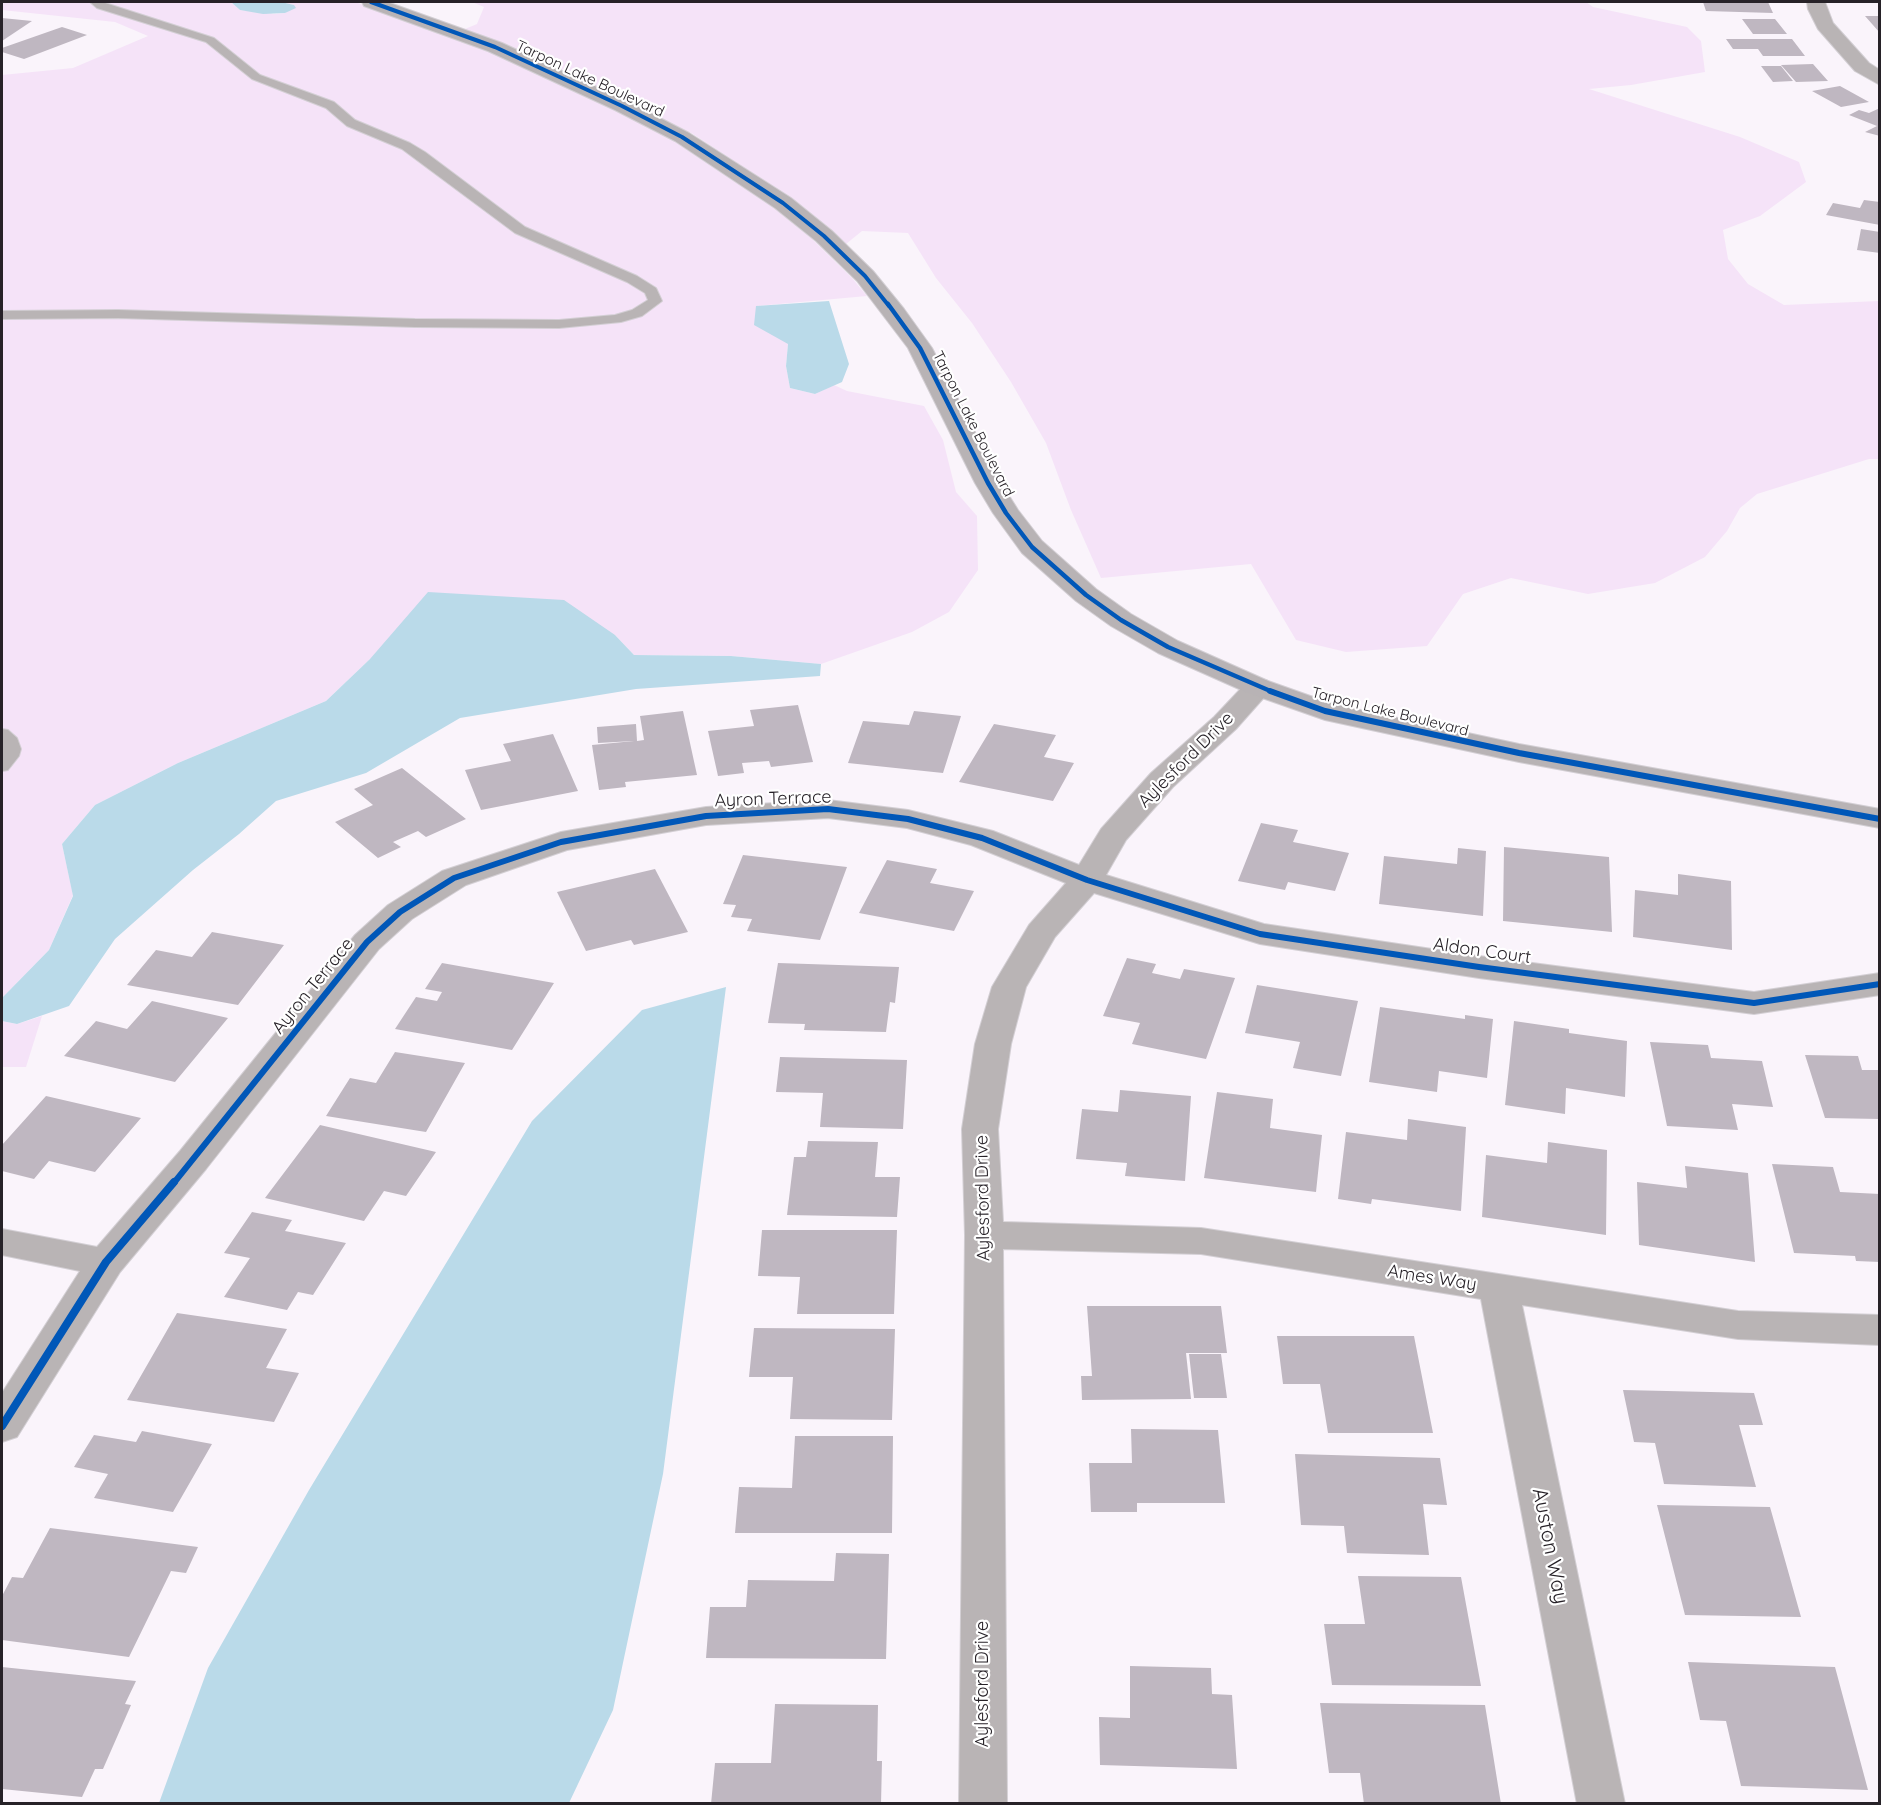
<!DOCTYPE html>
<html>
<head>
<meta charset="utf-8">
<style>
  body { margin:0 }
  #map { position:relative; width:1881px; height:1805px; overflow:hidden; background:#faf4fb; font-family:Quicksand,sans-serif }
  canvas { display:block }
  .frame { position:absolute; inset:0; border:3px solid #272228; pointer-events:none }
</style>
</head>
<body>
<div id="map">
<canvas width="1881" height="1805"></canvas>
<div class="frame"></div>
</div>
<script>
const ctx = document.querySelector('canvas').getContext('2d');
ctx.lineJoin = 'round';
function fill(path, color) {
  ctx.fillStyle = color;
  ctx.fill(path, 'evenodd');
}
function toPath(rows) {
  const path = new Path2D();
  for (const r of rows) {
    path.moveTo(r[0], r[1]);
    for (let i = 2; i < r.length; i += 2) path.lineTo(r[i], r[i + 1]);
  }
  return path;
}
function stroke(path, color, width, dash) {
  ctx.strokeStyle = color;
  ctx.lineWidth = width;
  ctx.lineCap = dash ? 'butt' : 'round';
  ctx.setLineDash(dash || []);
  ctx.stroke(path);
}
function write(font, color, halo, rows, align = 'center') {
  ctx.font = font + ' Quicksand,sans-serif';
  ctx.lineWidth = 4.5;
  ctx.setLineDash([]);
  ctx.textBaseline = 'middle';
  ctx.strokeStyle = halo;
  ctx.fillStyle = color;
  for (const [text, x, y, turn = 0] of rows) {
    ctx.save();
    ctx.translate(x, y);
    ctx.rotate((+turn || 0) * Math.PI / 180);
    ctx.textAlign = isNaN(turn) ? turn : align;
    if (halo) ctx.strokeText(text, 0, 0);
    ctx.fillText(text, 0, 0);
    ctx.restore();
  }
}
fill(toPath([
  [2,2,231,2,240,10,274,14,285,13,294,5,281,2,355,2,419,23,485,49,612,108,671,139,771,205,811,238,852,278,867,296,757,306,788,344,786,366,790,388,815,394,834,385,847,391,924,406,943,440,956,492,977,516,978,570,949,612,912,632,821,664,731,656,634,655,615,635,370,659,326,701,178,763,95,805,62,844,73,895,49,950,2,998,2,75,73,68,148,36,115,22,2,10],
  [472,2,1586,2,1593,7,1687,27,1701,41,1705,72,1631,85,1589,89,1740,137,1799,162,1806,182,1760,216,1723,230,1728,259,1748,284,1784,305,1879,301,1879,459,1869,459,1757,494,1740,508,1727,531,1705,557,1655,583,1588,594,1511,578,1463,594,1427,646,1346,652,1296,640,1251,564,1101,578,1071,510,1046,443,1011,382,972,323,936,278,908,233,862,231,846,244,794,201,693,134,566,71,465,29,477,24,484,7],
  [42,1016,26,1067,2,1067,2,1021,17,1024]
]), '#f5e3f8');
fill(toPath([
  [231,2,281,2,294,5,296,8,285,13,263,14,240,10],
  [829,301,849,364,842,382,815,394,790,388,786,366,788,344,754,325,756,306],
  [428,592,564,600,615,635,634,655,731,656,821,664,820,676,636,689,460,718,366,773,276,801,239,834,193,870,115,939,69,1006,17,1024,2,1021,2,998,49,950,73,896,62,844,95,805,178,763,326,701,370,659],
  [726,987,663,1474,613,1710,569,1803,159,1803,208,1668,309,1490,532,1121,642,1010]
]), '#badae9');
fill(toPath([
  [1703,2,1768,2,1773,13,1706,11],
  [1865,16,1880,16,1880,33],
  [2,18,32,21,2,41],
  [1742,19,1775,19,1787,34,1753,34],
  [62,27,87,35,24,59,2,52,2,48],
  [1726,39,1792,39,1805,56,1763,56,1758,49,1733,49],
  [1813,64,1828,81,1796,82,1781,65],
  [1761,66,1781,66,1793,81,1773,82],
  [1840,86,1869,102,1841,107,1812,91],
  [1880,108,1880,136,1865,132,1877,126,1849,115,1859,110,1869,113],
  [1864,200,1880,202,1880,225,1826,215,1833,203,1860,208],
  [1861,229,1880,232,1880,253,1857,250],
  [798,705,813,762,771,767,769,761,742,763,744,773,718,776,708,731,754,726,750,710],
  [683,711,697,775,625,782,626,787,599,790,592,745,634,741,598,743,597,727,636,724,637,741,644,740,640,716],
  [914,711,961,716,943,773,848,763,863,721,909,725],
  [994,724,1056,735,1044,757,1074,763,1053,801,959,782],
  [553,734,578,791,481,810,465,770,511,761,503,744],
  [402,768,466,819,426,837,418,831,393,842,401,847,378,858,335,822,373,805,354,789],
  [1261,823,1298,830,1293,842,1349,853,1335,891,1288,882,1285,890,1238,881],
  [1504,847,1609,857,1612,932,1503,921],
  [1458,848,1486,851,1483,916,1379,904,1384,856,1457,864],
  [743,855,847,867,820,940,747,931,752,919,731,917,736,905,723,904],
  [887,860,937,869,930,883,974,891,954,931,859,913],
  [655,869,688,932,634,945,631,940,586,951,557,892],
  [1678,874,1731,881,1732,950,1633,937,1635,890,1678,895],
  [212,932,284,945,238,1005,127,985,156,950,192,957],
  [1127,958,1156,964,1152,973,1180,979,1184,969,1235,978,1206,1059,1132,1044,1140,1023,1103,1016],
  [442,963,554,983,512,1050,395,1029,416,997,437,1001,442,992,425,989],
  [778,963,899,967,895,1003,890,1002,886,1032,804,1030,805,1024,768,1023],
  [1257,985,1358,1001,1341,1076,1293,1068,1300,1042,1245,1033],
  [152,1001,228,1018,175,1082,64,1056,96,1021,127,1029],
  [1380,1007,1465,1019,1465,1015,1493,1019,1487,1078,1439,1071,1437,1092,1369,1082],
  [1514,1021,1569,1029,1569,1033,1627,1041,1625,1097,1566,1088,1565,1114,1505,1105],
  [1650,1042,1708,1045,1711,1058,1762,1061,1773,1107,1732,1104,1738,1130,1667,1126],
  [395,1052,465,1063,426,1132,326,1116,350,1078,376,1083],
  [1805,1055,1858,1056,1862,1070,1880,1070,1880,1119,1825,1118],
  [780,1057,907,1060,903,1129,820,1127,823,1093,776,1092],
  [1120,1090,1191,1096,1185,1181,1125,1176,1127,1163,1076,1159,1082,1109,1118,1112],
  [1217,1092,1273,1099,1270,1128,1322,1135,1316,1192,1204,1178],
  [46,1096,141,1118,95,1172,49,1161,34,1179,2,1171,2,1145],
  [1408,1119,1466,1127,1461,1211,1372,1199,1371,1204,1338,1199,1346,1132,1407,1140],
  [320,1125,436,1152,406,1196,384,1191,364,1221,265,1198],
  [808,1141,878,1142,875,1177,900,1177,897,1217,787,1215,794,1157,806,1157],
  [1548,1142,1607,1150,1606,1235,1482,1217,1486,1155,1547,1163],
  [1772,1164,1833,1167,1840,1192,1880,1194,1880,1262,1856,1261,1855,1256,1794,1253],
  [1685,1166,1748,1173,1755,1262,1639,1245,1637,1182,1687,1188],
  [252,1212,292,1220,285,1231,346,1243,313,1295,298,1292,287,1310,224,1297,250,1258,224,1253],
  [762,1230,897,1230,894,1314,797,1314,800,1277,758,1276],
  [1087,1306,1221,1306,1227,1353,1186,1353,1191,1399,1082,1400,1081,1376,1092,1376],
  [177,1313,287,1329,266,1368,299,1373,274,1422,127,1400],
  [754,1328,895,1329,892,1420,790,1419,793,1377,749,1377],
  [1277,1336,1414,1336,1433,1433,1328,1433,1320,1384,1283,1384],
  [1189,1354,1221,1354,1227,1398,1194,1398],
  [1623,1390,1754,1393,1763,1425,1739,1425,1756,1487,1664,1484,1655,1443,1634,1442],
  [1131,1429,1218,1430,1225,1503,1137,1503,1137,1512,1091,1512,1089,1463,1132,1463],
  [142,1431,212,1444,173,1512,94,1498,108,1474,74,1467,94,1435,136,1442],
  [795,1436,893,1436,892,1533,735,1533,739,1487,792,1488],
  [1295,1454,1440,1458,1447,1505,1423,1504,1429,1555,1347,1553,1344,1526,1301,1525],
  [1657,1505,1770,1507,1801,1617,1685,1615],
  [50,1528,198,1547,186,1573,171,1571,129,1657,2,1640,2,1596,12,1577,23,1578],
  [836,1553,889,1554,886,1659,706,1658,710,1607,746,1607,748,1580,834,1581],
  [1358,1576,1461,1577,1481,1686,1332,1685,1324,1624,1365,1624],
  [1688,1662,1835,1667,1868,1790,1741,1786,1726,1721,1700,1720],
  [1130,1666,1211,1668,1212,1694,1232,1695,1237,1769,1100,1765,1099,1717,1130,1718],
  [2,1667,136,1681,125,1704,131,1705,103,1769,95,1769,82,1797,2,1789],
  [1320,1703,1485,1705,1501,1804,1364,1804,1360,1773,1329,1773],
  [775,1704,878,1705,877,1761,882,1761,881,1804,711,1804,715,1763,771,1763]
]), '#bfb7c1');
const lane = toPath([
  [90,2,102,2,214,38,260,75,334,102,355,120,410,143,425,152,525,227,637,276,656,288,662,301,642,316,621,322,559,328,415,327,118,318,2,319,2,311,118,310,415,319,559,320,615,315,632,310,648,300,645,293,627,282,515,233,402,149,347,126,326,108,252,79,206,42,97,8,90,2],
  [2,729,8,730,17,738,21,749,19,756,8,770,2,771,2,729]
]);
const street = toPath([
  [1807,2,1825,2,1833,23,1869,63,1880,70,1880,85,1855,71,1818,29,1808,9,1807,2],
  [1258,678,1268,681,1273,687,1268,693,1236,729,1173,787,1126,840,1106,875,1264,924,1479,956,1754,992,1880,973,1880,995,1754,1014,1479,978,1260,944,1094,893,1055,937,1026,987,1011,1044,998,1129,1003,1222,1201,1228,1738,1311,1880,1315,1880,1345,1738,1339,1522,1305,1625,1804,1577,1804,1481,1299,1201,1254,1003,1249,1007,1804,959,1804,965,1235,962,1129,975,1044,992,987,1029,925,1066,883,971,845,907,828,828,818,706,825,567,850,466,885,412,919,379,949,206,1169,120,1272,17,1437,2,1442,2,1393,80,1271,2,1255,2,1229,97,1247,180,1151,355,935,388,905,442,871,561,832,706,807,828,800,908,810,993,831,1079,865,1101,829,1151,773,1214,717,1248,681,1258,678]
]);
const secondary = toPath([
  [362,2,387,2,502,43,629,102,689,133,791,198,832,231,873,271,904,309,932,348,1001,483,1018,510,1042,541,1096,589,1131,614,1178,641,1268,681,1333,704,1519,744,1880,809,1880,828,1519,762,1325,720,1248,693,1158,653,1111,626,1076,601,1022,553,993,513,975,483,908,348,857,281,816,241,775,208,675,141,615,110,488,51,364,6,362,2]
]);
stroke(lane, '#d3cfd4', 2);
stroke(street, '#d3cfd4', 2);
stroke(secondary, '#d3cfd4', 2);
fill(lane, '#b9b4b5');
fill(street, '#b9b4b5');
fill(secondary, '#b8b3b5');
stroke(toPath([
  [371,2,495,47,622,106,682,137,783,203,824,236,865,276,889,306]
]), '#0057b8', 4);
stroke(toPath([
  [888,304,920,348,988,483,1006,513,1032,547,1086,595,1121,620,1168,647,1275,693]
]), '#0057b8', 4.5);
stroke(toPath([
  [1270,691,1325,711,1519,753,1880,819],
  [173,1184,367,942,400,912,454,878,561,842,706,816,828,809,908,819,982,838,1087,880,1260,934,1479,967,1754,1003,1880,984]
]), '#0057b8', 6);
stroke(toPath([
  [2,1426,106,1262,174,1182]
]), '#0057b8', 8);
write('15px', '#272228', '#fff', [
  ["Tarpon Lake Boulevard",590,79,25],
  ["Tarpon Lake Boulevard",973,424,63],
  ["Tarpon Lake Boulevard",1390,712,14]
]);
write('18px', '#272228', '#fff', [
  ["Aylesford Drive",1186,760,-45],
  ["Ayron Terrace",773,799,-2],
  ["Aldon Court",1482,951,8],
  ["Ayron Terrace",313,986,-51],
  ["Aylesford Drive",983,1198,-91],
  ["Ames Way",1432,1278,9],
  ["Aylesford Drive",983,1684,-90]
]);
write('21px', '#272228', '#fff', [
  ["Auston Way",1550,1546,79]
]);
</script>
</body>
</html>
